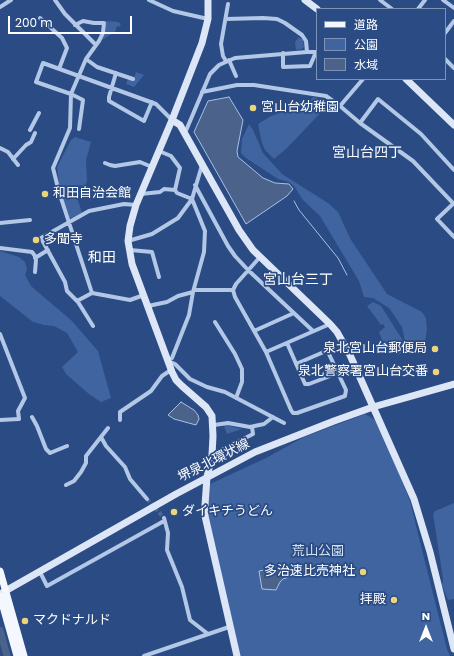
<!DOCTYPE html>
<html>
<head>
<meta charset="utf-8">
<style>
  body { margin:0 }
  #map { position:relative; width:454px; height:656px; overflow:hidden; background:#2a4b83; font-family:Poppins,"Noto Sans JP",sans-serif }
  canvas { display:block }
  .legend { position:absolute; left:316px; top:8px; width:130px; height:72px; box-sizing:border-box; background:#2a4b83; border:1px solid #7f93b5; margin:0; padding:5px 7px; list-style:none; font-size:12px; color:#fff }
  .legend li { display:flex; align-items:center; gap:8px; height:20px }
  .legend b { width:20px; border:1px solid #7f93b5 }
  .north { position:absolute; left:406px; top:608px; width:40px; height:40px; -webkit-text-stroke:3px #2a4b83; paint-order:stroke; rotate:0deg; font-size:11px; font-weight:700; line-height:16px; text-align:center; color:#fff }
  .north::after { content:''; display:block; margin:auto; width:14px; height:18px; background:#fff; clip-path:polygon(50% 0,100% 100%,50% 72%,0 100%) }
  .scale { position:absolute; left:8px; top:16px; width:124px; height:18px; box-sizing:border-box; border:2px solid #fff; border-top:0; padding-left:5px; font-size:12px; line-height:14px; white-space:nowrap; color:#fff; -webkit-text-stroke:3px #2a4b83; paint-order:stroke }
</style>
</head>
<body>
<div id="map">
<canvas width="454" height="656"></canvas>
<ul class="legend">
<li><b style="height:5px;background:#f4f7fe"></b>道路</li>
<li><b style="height:11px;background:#3f649f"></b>公園</li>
<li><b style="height:11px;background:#4b638b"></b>水域</li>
</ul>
<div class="north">N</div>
<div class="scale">200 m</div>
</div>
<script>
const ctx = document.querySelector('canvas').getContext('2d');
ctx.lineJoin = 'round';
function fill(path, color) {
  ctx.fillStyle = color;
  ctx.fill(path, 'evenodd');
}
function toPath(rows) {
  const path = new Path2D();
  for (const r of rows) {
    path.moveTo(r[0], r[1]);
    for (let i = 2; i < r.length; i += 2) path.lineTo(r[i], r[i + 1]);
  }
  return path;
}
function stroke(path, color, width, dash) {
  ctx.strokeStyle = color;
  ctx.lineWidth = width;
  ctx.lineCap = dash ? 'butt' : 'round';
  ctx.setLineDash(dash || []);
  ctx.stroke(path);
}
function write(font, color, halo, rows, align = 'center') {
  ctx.font = font + ' Poppins,"Noto Sans JP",sans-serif';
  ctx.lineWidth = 3.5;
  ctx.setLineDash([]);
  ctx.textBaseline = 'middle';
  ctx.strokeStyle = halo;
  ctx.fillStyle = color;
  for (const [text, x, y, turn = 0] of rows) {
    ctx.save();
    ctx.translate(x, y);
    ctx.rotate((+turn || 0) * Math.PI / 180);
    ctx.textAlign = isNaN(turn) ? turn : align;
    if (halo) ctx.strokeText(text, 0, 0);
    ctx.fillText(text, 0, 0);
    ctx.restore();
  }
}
fill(toPath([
  [106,21,118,22,121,24,119,27,117,26,115,32,102,40,105,34],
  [299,37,303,40,304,47,302,49,296,50,295,42],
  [136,72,144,75,134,87,126,84,128,79,133,80],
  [313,97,324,100,330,103,287,148,274,159,265,150,262,143,258,124,271,116,282,112,302,110],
  [249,124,253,130,263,153,282,174,328,203,338,212,351,240,387,294,422,312,426,318,427,330,425,341,415,348,405,342,402,327,389,308,373,298,364,297,359,281,320,216,303,200,294,186,289,182,278,179,246,158,241,153,242,139],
  [75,137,91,142,86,160,87,181,86,184,86,187,83,187,82,185,60,191,57,167,71,140],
  [74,188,82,213,72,218,69,218,61,192],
  [0,251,19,257,25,262,27,269,25,275,31,286,72,321,98,351,111,398,101,402,90,395,66,374,62,367,78,352,67,333,54,326,44,325,33,322,0,296],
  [373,302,381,306,407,347,404,352,397,355,395,352,391,354,386,351,379,332,385,327,383,324,381,325,367,306],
  [365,414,375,420,387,443,410,501,424,558,447,649,450,656,240,656,208,520,208,493,210,484,266,458,304,437],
  [227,425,230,426,242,429,227,434,224,426],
  [454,503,454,599,448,600,442,585,443,579,440,559,433,514,435,511]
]), '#3f649f');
const water = toPath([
  [229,97,243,120,237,151,238,157,263,178,275,183,289,184,293,189,287,196,246,224,194,132,208,101,229,97],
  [181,402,194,410,198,415,199,419,196,425,174,419,168,415,181,402],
  [271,569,277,571,301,571,296,575,283,579,280,582,276,590,262,589,259,571,271,569]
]);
fill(water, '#4b638b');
stroke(water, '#a8c1e7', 1);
stroke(toPath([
  [294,201,299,210,338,258,347,275]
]), '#a8c1e7', 1);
stroke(toPath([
  [0,630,7,656]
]), '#4b638b', 7);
stroke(toPath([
  [147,499,164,518]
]), '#4a6696', 4, [4, 2]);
stroke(toPath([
  [55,0,65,14,96,45],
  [149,0,173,11,208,19],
  [380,0,392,9],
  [443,0,454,8],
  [0,7,11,0],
  [418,9,425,0],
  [40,18,62,38,67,48,59,69],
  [226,19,263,18,277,19,285,23,302,35,306,41,307,52],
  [75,25,83,21,94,23,104,23,103,33,99,41,86,59,71,94,70,128,53,168,59,192,92,293],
  [445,33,454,21],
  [283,53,283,67,310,66,316,52],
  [86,59,97,67,133,79],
  [445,59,454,68],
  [229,60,236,76],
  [226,61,223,56,221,44,228,4],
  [116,73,109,97,109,101,144,121,152,102],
  [202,92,237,85,254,85,326,96,340,106,360,123,413,161,453,203],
  [340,106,363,79],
  [360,123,378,99,421,134,454,170],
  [79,129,83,100,71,94,36,82,43,63,156,104,172,120],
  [30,130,39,113],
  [185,133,210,74,219,65,235,58,307,52,317,52],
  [0,148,8,152,18,165],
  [159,151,171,156,180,168,175,190,177,193,192,199,205,231,204,252,193,292,189,315,172,358,168,361,175,364,190,379,207,387,225,392,284,423],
  [13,159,26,145,31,142,35,133],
  [105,163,110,165,115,166,140,162,152,167],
  [195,185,228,246,235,256,248,270,313,331],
  [141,194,160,192,164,189,175,190],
  [454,203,437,219,454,237],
  [0,223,30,220],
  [128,241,152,234,178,218,192,199,202,165],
  [0,248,32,252,35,256,36,260,35,272],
  [130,250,152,252,159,277],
  [260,257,236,284,233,290,235,297,266,352,291,410,293,413,297,413,345,396,346,390,328,352,326,351,296,364],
  [35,258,48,250],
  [194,290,233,290],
  [77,301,92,293,130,300,144,295],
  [148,306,167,302,178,296,193,292],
  [215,322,235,354,242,369,242,382,236,398],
  [93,326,78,302,67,291,65,282,41,238,89,211,124,204,136,205],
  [254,331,294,313],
  [0,334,25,398,18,411,19,419,0,420],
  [287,343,305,384,309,384,338,373],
  [266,352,330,324],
  [32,417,37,426,46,449,50,453,67,446],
  [120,420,120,412,151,391,162,376,171,370],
  [214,425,228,423,250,427,264,424,273,417],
  [101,437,106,446,125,467,130,479,147,499],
  [212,455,253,434,252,427],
  [66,485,74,481,81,472,86,463,86,456,108,428],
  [164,518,168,533,167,550,182,587,190,620,208,634],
  [40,572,47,586,164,521],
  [144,656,229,627]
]), '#b3c7e6', 4);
stroke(toPath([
  [208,0,208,19,202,43,172,120,136,205,130,226,128,241,132,264,172,372,176,380,182,386,206,407,212,416,213,436,212,455,207,477,205,505,205,516,237,656],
  [305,0,317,9],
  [406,79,454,125],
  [172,120,180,125,239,230,253,250,330,324,337,332,350,355,414,499,430,552,454,649],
  [0,594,176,494,255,452,334,421,373,407,454,384]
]), '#dde6f6', 7);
stroke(toPath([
  [0,571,24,656],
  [0,596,17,656]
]), '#f4f7fe', 7);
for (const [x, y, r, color] of [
  [253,108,4,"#edd37b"],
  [45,194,4,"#edd37b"],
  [36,240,4,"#edd37b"],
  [435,349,4,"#edd37b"],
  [436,372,4,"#edd37b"],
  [174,512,4,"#edd37b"],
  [363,572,4,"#edd37b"],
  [394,600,4,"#edd37b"],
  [25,621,4,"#edd37b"]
]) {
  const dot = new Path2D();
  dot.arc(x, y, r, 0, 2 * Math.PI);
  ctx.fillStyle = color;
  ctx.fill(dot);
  stroke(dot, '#2a4b83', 1.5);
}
write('13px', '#fff', '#2a4b83', [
  ["宮山台幼稚園",261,108],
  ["和田自治会館",53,194],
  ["多聞寺",44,240],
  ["泉北宮山台郵便局",427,349,"right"],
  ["泉北警察署宮山台交番",428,372,"right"],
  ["ダイキチうどん",182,512],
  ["多治速比売神社",355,572,"right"],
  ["拝殿",386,600,"right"],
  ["マクドナルド",33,621]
], 'left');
write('13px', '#fff', '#2a4b83', [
  ["堺泉北環状線",214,461,-27]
]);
write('13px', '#d6e3f5', '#2a4b83', [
  ["荒山公園",318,552]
]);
write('14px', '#fff', '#2a4b83', [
  ["宮山台四丁",367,153],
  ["和田",102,258],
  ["宮山台三丁",298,280]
]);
</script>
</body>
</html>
